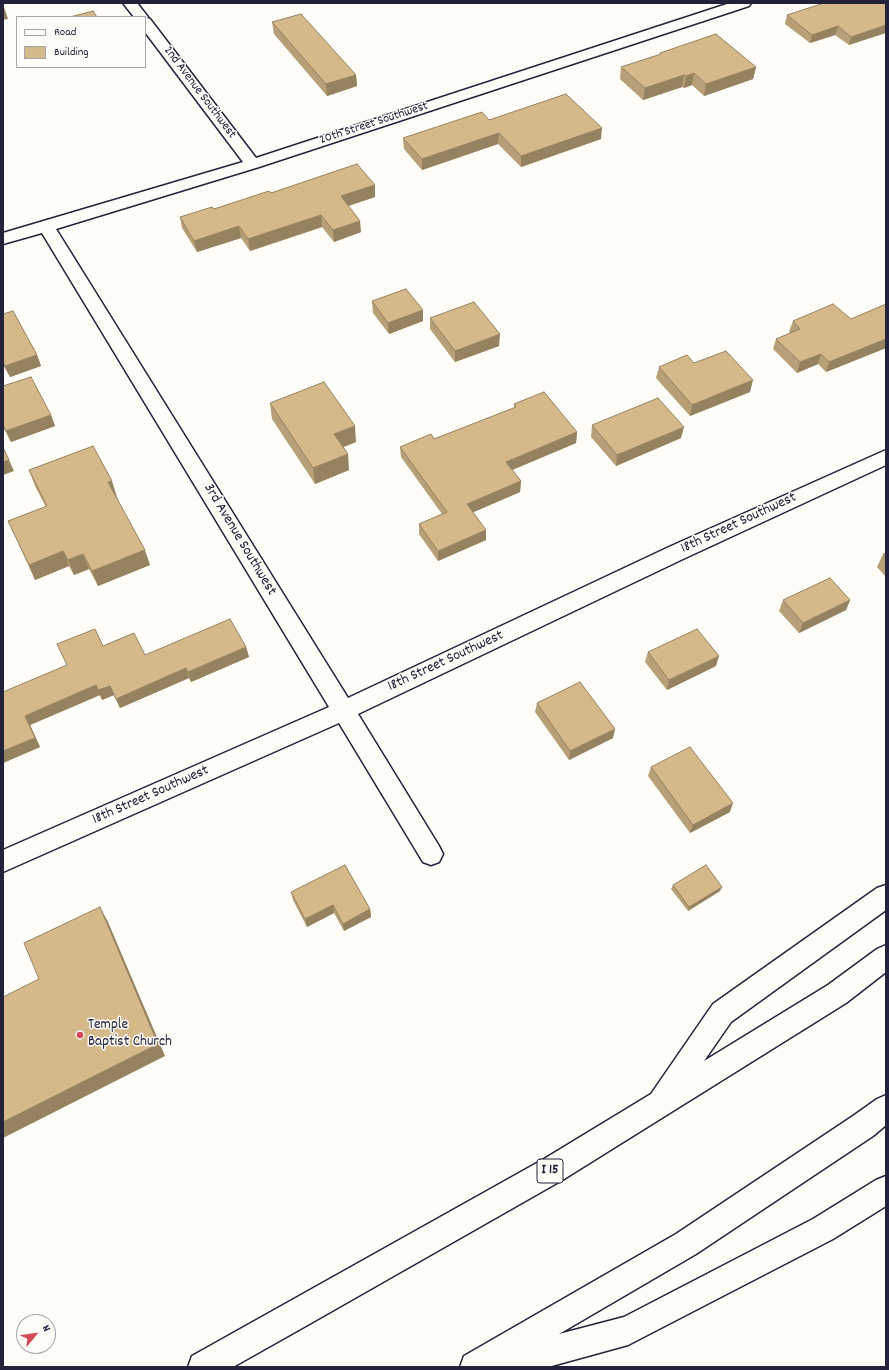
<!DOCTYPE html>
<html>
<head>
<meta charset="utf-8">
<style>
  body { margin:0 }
  #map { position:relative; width:889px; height:1370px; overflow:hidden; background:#fdfcf7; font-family:Dekko,sans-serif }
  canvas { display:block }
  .frame { position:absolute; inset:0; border:4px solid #22223b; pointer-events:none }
  .legend { position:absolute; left:16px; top:16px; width:130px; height:52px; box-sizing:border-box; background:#fdfcf7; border:1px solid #a5a5ac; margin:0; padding:5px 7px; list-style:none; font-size:12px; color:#22223b }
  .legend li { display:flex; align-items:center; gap:8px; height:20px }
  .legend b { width:20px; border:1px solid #a5a5ac }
  .north { position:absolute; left:16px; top:1314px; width:40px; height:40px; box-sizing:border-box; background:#fdfcf7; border:1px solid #a5a5ac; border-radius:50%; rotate:61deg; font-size:11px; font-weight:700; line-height:16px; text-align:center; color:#22223b }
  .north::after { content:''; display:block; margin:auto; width:14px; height:18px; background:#d1495b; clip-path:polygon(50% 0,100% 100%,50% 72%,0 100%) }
</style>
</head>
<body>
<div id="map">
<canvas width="889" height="1370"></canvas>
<div class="frame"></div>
<ul class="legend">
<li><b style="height:5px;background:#fdfcf7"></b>Road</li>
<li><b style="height:11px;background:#d5b98a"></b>Building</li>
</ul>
<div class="north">N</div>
</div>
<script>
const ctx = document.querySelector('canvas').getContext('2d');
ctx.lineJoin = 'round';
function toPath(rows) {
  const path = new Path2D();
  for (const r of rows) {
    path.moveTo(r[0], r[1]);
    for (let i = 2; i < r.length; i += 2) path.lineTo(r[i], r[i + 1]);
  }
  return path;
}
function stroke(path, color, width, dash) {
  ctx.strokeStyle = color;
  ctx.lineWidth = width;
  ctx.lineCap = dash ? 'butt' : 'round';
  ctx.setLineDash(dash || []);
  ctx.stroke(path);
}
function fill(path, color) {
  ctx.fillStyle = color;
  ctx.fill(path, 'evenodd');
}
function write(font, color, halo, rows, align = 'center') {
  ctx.font = font + ' Dekko,sans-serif';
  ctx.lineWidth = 3;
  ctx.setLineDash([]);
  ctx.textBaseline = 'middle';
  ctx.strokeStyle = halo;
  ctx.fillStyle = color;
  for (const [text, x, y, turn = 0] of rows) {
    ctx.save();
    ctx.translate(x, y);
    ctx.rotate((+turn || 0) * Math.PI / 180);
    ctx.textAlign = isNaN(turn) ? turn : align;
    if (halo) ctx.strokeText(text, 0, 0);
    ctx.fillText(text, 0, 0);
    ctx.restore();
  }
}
const minor = toPath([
  [123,3,137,3,148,17,147,18,150,19,256,158,730,3,751,3,749,6,259,167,56,229,348,698,669,547,886,450,886,465,683,559,358,714,439,846,443,854,439,862,431,865,423,862,339,723,3,872,3,850,329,707,42,233,3,244,3,233,243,162,145,32,145,17,134,17,123,3]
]);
const motorway = toPath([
  [886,885,886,910,731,1022,704,1061,828,985,877,949,886,945,886,972,846,1003,564,1179,304,1327,233,1367,188,1367,192,1356,544,1159,651,1094,713,1004,877,888,886,885],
  [886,1095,886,1125,873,1136,696,1254,559,1334,624,1317,813,1219,876,1180,886,1176,886,1206,833,1239,628,1345,548,1367,460,1367,464,1356,676,1234,853,1116,877,1099,886,1095]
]);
stroke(minor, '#22223b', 3);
stroke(motorway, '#22223b', 3);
fill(minor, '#fdfcf7');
fill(motorway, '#fdfcf7');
fill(toPath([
  [886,3,849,45,835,35,810,43,785,24,787,15],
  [272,22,356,75,357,86,327,96,274,34],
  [660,53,756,67,753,79,704,96,692,85,684,88,682,87,643,100,620,79,621,67,659,55],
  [489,120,601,139,521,167,498,144,422,170,404,149,403,138],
  [375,185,375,197,348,206,361,232,334,242,322,227,250,251,241,238,197,252,182,228,180,217,214,209,271,193],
  [372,301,423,321,389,334,373,313],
  [886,304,886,348,826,372,818,364,797,373,773,349,776,339,790,333,789,332,793,321,851,319],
  [3,314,37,355,41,366,10,377,3,365],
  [430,318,499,346,455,362,430,329],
  [694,363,750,392,690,416,656,378,659,367],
  [3,386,51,415,55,426,11,442,3,427],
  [270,403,356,442,343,447,349,470,315,484,272,419],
  [514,404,577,432,576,443,512,470,521,481,520,492,473,512,486,540,438,561,419,534,419,524,442,514,401,457,400,447,434,439,514,408],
  [592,425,681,438,616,466,591,437],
  [29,470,117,497,116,497,150,565,98,586,89,569,74,575,69,566,35,580,15,536,46,507,35,486],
  [886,553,886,577,877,567,883,554],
  [783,600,850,600,846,610,799,633,779,611],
  [103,646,145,655,246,647,249,657,191,682,189,678,120,708,114,695,102,700,100,695,30,725,40,747,3,763,67,665],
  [648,652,716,666,667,690,645,662],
  [537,703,613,738,569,760,535,712],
  [651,767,730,812,690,833,648,776],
  [673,885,720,891,688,911,671,889],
  [291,892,370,909,371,917,344,931,334,913,307,927,293,900]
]), '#b79f77');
fill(toPath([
  [3,7,4,7,8,19,3,20],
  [886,25,886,33,849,45,851,37],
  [838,26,835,35,810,43,812,35],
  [756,67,753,79,704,96,706,84],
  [694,73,692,85,684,88,686,76],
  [356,75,357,86,327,96,326,84],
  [684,75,682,87,643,100,645,88],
  [602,128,601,139,521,167,521,156],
  [499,133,498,144,422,170,422,159],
  [375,185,375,197,342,208,341,196],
  [321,215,322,227,250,251,248,239],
  [360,221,361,232,334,242,333,230],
  [239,226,241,238,197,252,194,241],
  [423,310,423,321,389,334,388,323],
  [500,334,499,346,455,362,455,351],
  [886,339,886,348,826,372,829,362],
  [821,354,818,364,797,373,800,362],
  [37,355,41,366,10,377,5,366],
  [753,380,750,392,690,416,692,405],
  [51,415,55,426,11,442,6,431],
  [355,426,356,442,336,450,334,434],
  [684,427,681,438,616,466,617,455],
  [577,432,576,443,505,473,506,462],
  [348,454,349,470,315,484,313,468],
  [9,460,14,471,3,475,3,462],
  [112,481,117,497,114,498,108,482],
  [521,481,520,492,467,515,467,504],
  [486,530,486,540,438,561,438,551],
  [145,550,150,565,98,586,92,571],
  [63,551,69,566,35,580,29,565],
  [83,554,89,569,74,575,68,560],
  [850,600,846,610,799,633,803,623],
  [246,647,249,657,191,682,188,672],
  [719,656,716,666,667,690,669,680],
  [186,668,189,678,120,708,116,699],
  [96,685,100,695,30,725,40,747,3,763,3,751,25,716],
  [110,686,114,695,102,700,98,690],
  [615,729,613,738,569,760,570,751],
  [733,803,730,812,690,833,693,825],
  [722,887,720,891,688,911,689,907],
  [333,905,334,913,307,927,305,919],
  [100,907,108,922,165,1056,3,1138,3,1122],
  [370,909,371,917,344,931,343,924]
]), '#958261');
const building = toPath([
  [824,3,886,3,886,25,851,37,838,26,812,35,787,15,824,3],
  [93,11,97,17,70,17,93,11],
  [301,14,356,75,326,84,272,22,301,14],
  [716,34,756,67,706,84,694,73,686,76,684,75,645,88,621,67,661,54,660,53,716,34],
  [566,94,602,128,521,156,499,133,422,159,403,138,482,112,489,120,566,94],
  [357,164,375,185,341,196,360,221,333,230,321,215,248,239,239,226,194,241,180,217,212,207,214,209,269,191,271,193,357,164],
  [406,289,423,310,388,323,372,301,406,289],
  [474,302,500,334,455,351,430,318,474,302],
  [833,304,851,319,886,304,886,339,829,362,821,354,800,362,776,339,800,329,793,321,833,304],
  [13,311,37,355,5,366,3,362,3,314,13,311],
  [726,351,753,380,692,405,659,367,687,355,694,363,726,351],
  [31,377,51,415,6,431,3,425,3,386,31,377],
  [324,382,355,426,334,434,348,454,313,468,270,403,324,382],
  [544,392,577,432,506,462,521,481,467,504,486,530,438,551,419,524,447,512,400,447,431,434,434,439,516,407,514,404,544,392],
  [658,398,684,427,617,455,592,425,658,398],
  [93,446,112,481,108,482,145,550,92,571,83,554,68,560,63,551,29,565,8,521,47,506,29,470,93,446],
  [3,447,9,460,3,462,3,447],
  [886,553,886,557,883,554,886,553],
  [830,578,850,600,803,623,783,600,830,578],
  [230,619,246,647,188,672,186,668,116,699,110,686,98,690,96,685,25,716,35,738,3,751,3,692,67,665,57,644,95,629,103,646,134,633,145,655,230,619],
  [697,629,719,656,669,680,648,652,697,629],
  [580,682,615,729,570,751,537,703,580,682],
  [690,747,733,803,693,825,651,767,690,747],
  [345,865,370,909,343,924,333,905,305,919,291,892,345,865],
  [706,865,722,887,689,907,673,885,706,865],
  [100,907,158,1044,3,1122,3,997,39,979,24,943,100,907]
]);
fill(building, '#d5b98a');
stroke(building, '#958261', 1);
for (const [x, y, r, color] of [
  [80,1035,4,"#d1495b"]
]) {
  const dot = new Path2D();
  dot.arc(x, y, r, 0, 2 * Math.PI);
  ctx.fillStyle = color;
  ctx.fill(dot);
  stroke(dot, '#fdfcf7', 1.5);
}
write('13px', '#22223b', '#fdfcf7', [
  ["2nd Avenue Southwest",199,93,53],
  ["20th Street Southwest",374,124,-18]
]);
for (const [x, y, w] of [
  [550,1171,26]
]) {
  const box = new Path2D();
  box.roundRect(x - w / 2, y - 12, w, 24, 3);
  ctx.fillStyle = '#fdfcf7';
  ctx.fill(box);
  stroke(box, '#22223b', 1);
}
write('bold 14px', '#22223b', null, [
  ["I 15",550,1171]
]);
write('15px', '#22223b', '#fdfcf7', [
  ["18th Street Southwest",739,524,-25],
  ["3rd Avenue Southwest",239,540,59],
  ["18th Street Southwest",446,662,-25],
  ["18th Street Southwest",151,796,-24]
]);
write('15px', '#22223b', '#fdfcf7', [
  ["Temple",88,1026],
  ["Baptist Church",88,1043]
], 'left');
</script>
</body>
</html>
